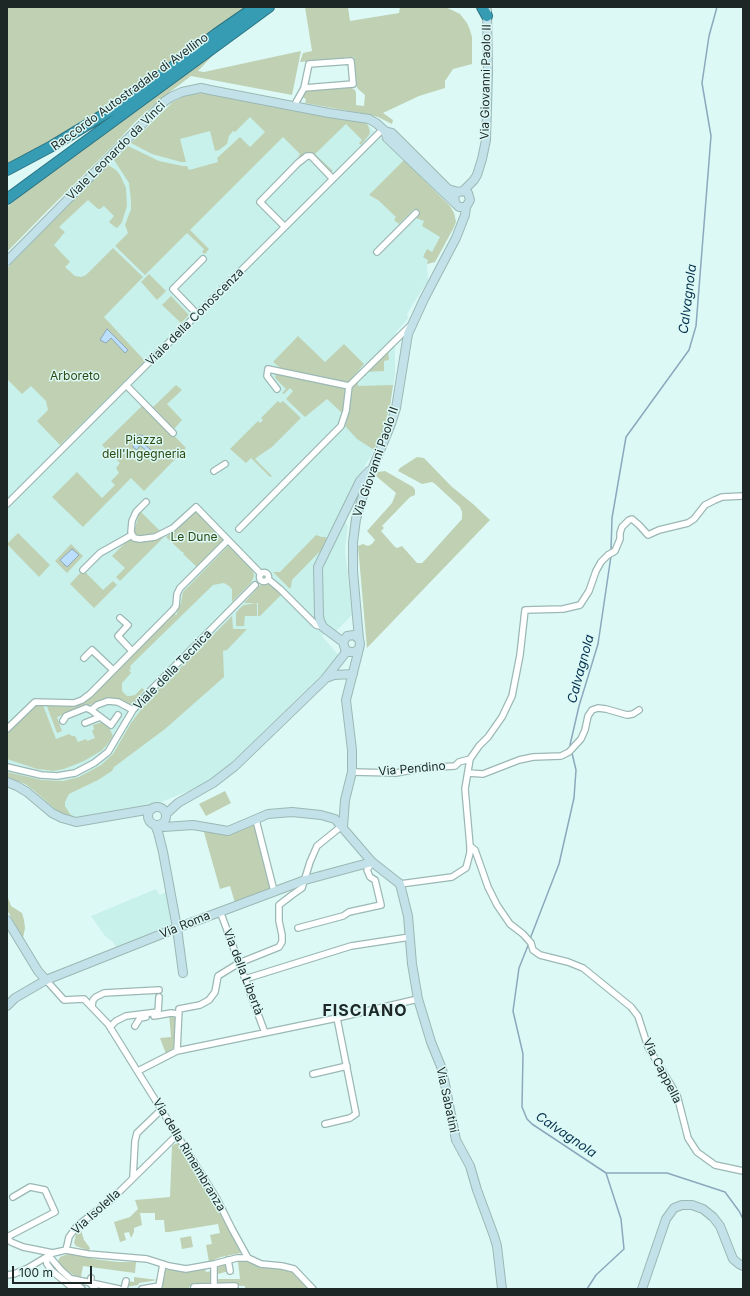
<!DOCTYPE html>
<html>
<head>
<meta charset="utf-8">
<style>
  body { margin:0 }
  #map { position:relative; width:750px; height:1296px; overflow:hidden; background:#dcf9f6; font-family:Inter,sans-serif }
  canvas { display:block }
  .frame { position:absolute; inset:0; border:8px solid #1c2726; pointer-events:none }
  .scale { position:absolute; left:12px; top:1266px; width:80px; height:18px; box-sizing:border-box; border:2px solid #1c2726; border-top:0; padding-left:5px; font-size:12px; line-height:14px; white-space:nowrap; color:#1c2726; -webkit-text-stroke:3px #dcf9f6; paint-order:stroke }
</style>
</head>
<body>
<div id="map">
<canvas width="750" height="1296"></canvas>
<div class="frame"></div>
<div class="scale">100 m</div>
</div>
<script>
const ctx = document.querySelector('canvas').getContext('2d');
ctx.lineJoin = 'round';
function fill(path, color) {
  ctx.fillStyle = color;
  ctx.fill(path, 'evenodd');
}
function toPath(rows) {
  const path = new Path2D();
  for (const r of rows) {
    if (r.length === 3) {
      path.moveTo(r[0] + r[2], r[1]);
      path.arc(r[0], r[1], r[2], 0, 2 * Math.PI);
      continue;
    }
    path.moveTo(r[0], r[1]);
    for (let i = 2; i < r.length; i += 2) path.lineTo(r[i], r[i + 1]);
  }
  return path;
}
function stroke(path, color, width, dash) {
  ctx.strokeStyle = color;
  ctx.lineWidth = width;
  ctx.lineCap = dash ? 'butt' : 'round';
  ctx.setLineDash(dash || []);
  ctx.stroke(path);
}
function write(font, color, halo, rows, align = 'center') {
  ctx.font = font + ' Inter,sans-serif';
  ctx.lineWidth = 3;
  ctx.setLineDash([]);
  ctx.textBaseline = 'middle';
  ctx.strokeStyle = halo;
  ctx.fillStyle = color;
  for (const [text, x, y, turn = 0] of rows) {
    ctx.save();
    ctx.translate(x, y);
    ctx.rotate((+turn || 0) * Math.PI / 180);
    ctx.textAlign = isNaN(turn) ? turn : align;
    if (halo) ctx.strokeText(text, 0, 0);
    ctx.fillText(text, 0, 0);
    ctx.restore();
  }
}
fill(toPath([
  [196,93,213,95,368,125,450,206,454,213,456,222,453,229,435,262,427,264,428,280,407,314,408,317,407,320,396,332,397,334,392,339,395,343,395,375,390,406,383,430,371,456,350,490,346,501,346,525,348,525,345,549,352,615,334,633,328,630,322,636,340,657,228,766,215,777,196,788,161,802,113,812,76,818,54,809,32,789,25,784,7,777,7,268,169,105,177,99],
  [156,889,160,895,166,892,171,926,116,947,113,942,105,936,91,916]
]), '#c9f1ec');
fill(toPath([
  [7,7,250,7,122,100,81,121,53,141,7,165],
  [305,7,348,7,350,21,399,13,400,7,444,7,450,9,460,14,467,23,470,30,472,37,472,64,453,69,445,81,445,88,419,96,383,113,393,120,392,124,378,117,366,114,305,103,306,99,302,97,306,91,309,90,349,86,355,90,356,93,356,105,364,106,365,95,357,88,354,57,300,62,303,53,312,51],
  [218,50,198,71,204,72,301,51,292,95,191,76,162,98,135,122,116,143,49,209,7,252,7,207,62,162],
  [202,93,365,123,368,125,370,132,369,135,361,145,359,143,362,140,346,124,315,154,333,171,330,173,312,155,301,159,298,157,300,154,283,137,190,230,209,249,205,254,202,252,204,249,187,233,145,275,115,246,128,233,125,225,131,209,131,201,129,183,114,160,128,146,159,161,183,166,187,166,189,170,218,162,217,158,240,137,250,147,265,132,250,117,235,132,233,131,229,136,227,144,219,150,215,151,210,131,180,139,186,162,181,162,152,154,131,143,173,102,182,97,194,94],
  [404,160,450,206,454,213,456,222,453,229,435,262,427,264,428,260,423,257,427,249,432,252,440,237,422,226,424,221,416,218,420,212,414,209,399,224,394,220,396,217,378,200,369,195],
  [108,165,116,170,120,175,126,188,127,206,122,222,119,226,117,228,115,227,109,222,114,216,104,206,100,209,98,209,88,200,59,227,65,232,54,245,70,262,65,267,75,276,81,277,86,275,113,248,143,277,104,317,145,361,60,445,37,421,48,410,46,401,31,386,22,394,7,379,7,268],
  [149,274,166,291,157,300,141,282],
  [171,296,189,315,181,323,162,305],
  [298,336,325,362,344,344,364,364,348,383,283,370,273,362],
  [388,349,389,360,384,361,384,371,366,372,366,376,361,376],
  [276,374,345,387,344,409,342,413,327,399,305,417,286,399,293,391,290,388,284,394,282,393,286,389,276,379,275,377],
  [356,381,358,382,358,386,393,385,390,406,383,430,374,450,357,439,345,426,348,417,351,389],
  [176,385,182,390,167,404,182,420,174,429,153,407],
  [278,401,280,403,283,401,301,418,272,447,260,455,255,459,272,476,270,477,251,458,246,463,230,449,258,421,260,423,263,420,261,418],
  [144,404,186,448,144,491,131,478,83,527,52,497,77,472,102,498,115,485,111,481,119,473,116,468,120,463,102,445],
  [417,457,424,458,451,486,473,504,490,520,367,648,358,546,363,544,368,546,372,544,375,540,367,531,392,503,396,493,376,476,378,472,385,471,413,487,415,490,415,495,410,497,382,526,384,528,381,531,395,547,397,548,402,546,417,563,422,563,426,559,462,519,462,512,460,507,434,483,432,482,422,484,398,471,400,468],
  [140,511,161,532,155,535,136,536,134,531],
  [193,512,197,513,224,540,197,567,183,554,184,553,183,552,182,552,166,537],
  [18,533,50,565,39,577,7,544],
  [316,535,322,537,326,537,327,544,292,580,291,587,290,589,273,572,280,572],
  [164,537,120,581,116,577,125,568,112,556,129,539,132,538,147,540],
  [71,544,83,556,67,573,55,561],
  [229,545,249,564,253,572,254,576,251,583,232,602,232,589,229,586,224,583,213,585,130,666,131,669,129,670,131,673,122,683,122,691,127,696,130,696,135,695,142,688,144,690,131,706,120,700,111,698,92,704,57,717,62,731,57,733,46,704,82,702,88,700,174,613,176,615,177,614,177,612,181,603,183,592],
  [83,570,103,590,113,581,117,585,94,608,70,584],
  [268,583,272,585,282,594,260,616,258,616,258,603,244,603,260,585],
  [256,603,257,604,257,616,245,616,244,626,236,626,236,613,240,608,244,605],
  [232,616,233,629,247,629,227,650,223,651,224,677,165,729,114,767,112,771,98,780,69,794,65,802,65,806,70,814,76,818,61,814,32,789,25,784,7,777,7,772,42,780,63,781,79,777,101,765,113,754,131,723,148,700],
  [40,704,43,705,56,739,69,734,72,736,75,736,78,742,86,739,87,741,95,738,92,731,94,729,93,725,102,722,109,727,113,736,106,746,101,751,84,761,64,769,54,771,37,769,7,759,7,734,37,705],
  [225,791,231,803,206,816,199,804],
  [257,820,275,888,235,903,230,886,220,889,203,829,225,833],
  [7,895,11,906,22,913,24,920,25,928,23,938,7,910],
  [169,1014,176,1015,176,1041,172,1050,166,1054,160,1038,171,1037],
  [178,1142,215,1202,241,1253,221,1257,209,1262,206,1245,212,1244,210,1235,220,1233,218,1224,169,1232,165,1232,164,1220,155,1220,155,1213,140,1213,142,1225,134,1228,134,1232,131,1238,129,1232,124,1233,126,1240,120,1242,114,1222,130,1217,138,1209,135,1200,170,1197,172,1146],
  [81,1230,84,1240,90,1248,89,1251,76,1246,74,1243,76,1234],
  [191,1236,193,1247,182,1249,180,1238],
  [71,1253,94,1259,118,1262,136,1262,135,1273,83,1266,81,1277,89,1278,89,1280,76,1277,57,1263,60,1257],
  [242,1261,249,1262,262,1267,283,1268,297,1273,312,1289,245,1289,245,1286,216,1285,216,1267,227,1264,229,1271,218,1274,218,1279,240,1279,238,1262],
  [164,1269,185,1272,205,1269,206,1272,212,1271,213,1284,190,1286,189,1288,192,1288,192,1289,157,1289,161,1288],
  [134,1277,158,1280,139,1283,138,1285,126,1287,127,1281,134,1282]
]), '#c0d1b3');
const water = toPath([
  [107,329,128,350,125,353,111,338,106,343,100,340,107,329],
  [140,435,145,436,142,442,152,451,150,454,140,445,137,450,133,447,133,440,136,437,140,435],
  [72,549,79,555,67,567,60,560,72,549]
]);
fill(water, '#bbdffd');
stroke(water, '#8ba8bc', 1);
stroke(toPath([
  [611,550,612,518,626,437,689,350,696,326,711,136,702,83,709,36,717,7],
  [570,747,570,745,579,706,598,644,611,556],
  [530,939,559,864,574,798,576,770,572,753],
  [529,943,519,968,513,1011,523,1054,522,1107,527,1119,532,1124,606,1173,621,1219,624,1249,596,1275,587,1289],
  [606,1173,667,1173,725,1192,739,1211,743,1219]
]), '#8ba8bc', 1.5);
const street = toPath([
  [294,106,304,88,353,84,351,61,309,64,304,88],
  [285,227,260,202,298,163,307,156,311,156,333,179],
  [377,252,416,213],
  [197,314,173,289,203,259],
  [126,385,173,433],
  [277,389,267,376,268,369,349,386],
  [214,471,225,464],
  [146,502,136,512,132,521,131,532,134,538,140,539,155,537,173,528,196,507,261,574],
  [7,504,383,129],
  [239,529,341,426,346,411,349,386,411,325],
  [83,570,100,553,132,535],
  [264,577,4.5],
  [268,579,280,589,316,625,323,627],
  [120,618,128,625,118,636,132,651],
  [84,658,92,650,113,670],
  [91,710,97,705,108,701,118,702,133,710],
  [63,721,66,716,86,708,91,710,111,725,118,715],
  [85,723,100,717],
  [7,729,35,702,74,703,82,700,90,694,173,610,176,606,177,594,180,588,228,540],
  [7,767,41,775,57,776,75,773,94,763,108,752,133,710,152,689,255,585],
  [352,772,396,773,422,768,455,766,459,762,470,759],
  [468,773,483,774,519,760,533,757,561,756,569,752,581,739,585,730,588,716,592,710,598,708,606,709,627,715,633,714,639,710],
  [256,820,274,891],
  [470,846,465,789,470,759,479,746,488,737,502,717,512,696,520,655,525,610,563,609,580,605,589,591,596,571,601,562,608,555,615,551,620,539,620,533,622,527,629,520,632,519,639,525,648,535,659,530,688,523,694,519,705,505,715,500,722,497,743,496],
  [400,884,452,877,466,868,470,853,470,846,475,850,488,887,497,905,510,924,523,934,531,943,533,950,540,955,568,962,583,968,631,1007,638,1016,648,1047,677,1095,688,1138,697,1152,715,1165,743,1171],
  [220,911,265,1033],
  [298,928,343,916,349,912,381,905,375,880,370,877,367,870,372,862],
  [245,979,351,946,410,937],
  [46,980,64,1000,84,999,108,1024,217,1199,232,1229,248,1258,261,1264,282,1266,294,1269,313,1289],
  [92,1006,93,1000,96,997,104,993,159,990],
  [154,1016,171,1013,178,1014],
  [135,1026,140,1018,146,1017],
  [110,1027,116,1021,126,1016,158,1012,159,997],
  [177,1051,179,1009,200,1005,209,1000,215,992,218,976,239,963,279,947,282,942,282,935,279,921,279,905,292,895,302,888,310,862,317,846,338,829,343,827],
  [138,1071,177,1051,337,1018,418,999],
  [313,1074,347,1066],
  [325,1124,350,1118,356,1114,337,1018],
  [133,1178,135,1141,137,1133,161,1110],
  [7,1238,9,1236,55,1212,45,1190,30,1187,13,1197],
  [7,1238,11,1242,23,1247,53,1253],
  [66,1250,69,1237,77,1226,112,1199,177,1135],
  [49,1256,61,1270,82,1289],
  [46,1258,47,1264,52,1271,74,1289],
  [228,1260,230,1271],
  [214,1264,214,1285],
  [7,1275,14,1274,28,1268,53,1253,66,1250,88,1254,147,1259,169,1266,186,1269,214,1264,237,1258,248,1258],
  [91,1278,90,1283,95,1289],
  [73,1279,119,1289],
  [124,1289,126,1281],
  [142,1289,159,1286,163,1264],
  [194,1289,194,1287,235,1286]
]);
const secondary = toPath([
  [385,131,392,133,448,189,458,192,463,191,468,193,470,200,466,207,459,207,455,203,454,195,458,192],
  [385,131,387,138,455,203],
  [463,191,474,180,477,175,482,159,486,140,488,72,487,10],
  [7,261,165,101,171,97,182,92,201,88,210,90,329,113,369,119,376,123,385,131],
  [359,639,354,635,347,636,343,642,345,649,349,652,354,652,359,649,360,644,359,639,353,571,353,542,356,519,367,482,391,424,396,408,408,334,424,299,456,238,465,215,466,207],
  [343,642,323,627,320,621,319,616,318,567,360,481,369,471],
  [326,678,334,675,353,674],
  [7,782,17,786,27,792,52,813,62,818,76,822,152,809],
  [157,816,9],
  [166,814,178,803,213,783,235,766,324,680,347,651],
  [155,825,158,832,163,852,177,928,183,973],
  [157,825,164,827,193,825,228,831,268,814,292,812,321,815,335,819,372,862,400,884,408,916,412,964,418,999,431,1042,442,1069,456,1140,470,1166,477,1190,494,1236,497,1246,502,1289],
  [343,827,345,800,352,772,352,750,346,700,359,649],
  [7,920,38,971,46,980],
  [7,1006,15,998,46,980,177,928,305,880,372,862],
  [642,1289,666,1219,674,1208,682,1205,692,1205,703,1209,713,1217,720,1226,733,1259,739,1264,743,1266]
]);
const highway = toPath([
  [482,7,487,16],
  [7,170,52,146,133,97,216,34,255,7],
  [7,199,269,7]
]);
stroke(street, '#9bb8b4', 8);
stroke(secondary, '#9bb8b4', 10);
stroke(highway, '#2d7382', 12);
stroke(street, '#fff', 5.5);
stroke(secondary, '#c3e1e8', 8);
stroke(highway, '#369cb3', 10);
write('12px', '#1c2726', '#dcf9f6', [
  ["Via Giovanni Paolo II",486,82,-89],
  ["Raccordo Autostradale di Avellino",130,92,-36],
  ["Viale Leonardo da Vinci",116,151,-45],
  ["Viale della Conoscenza",195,317,-45],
  ["Via Giovanni Paolo II",376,462,-71],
  ["Viale della Tecnica",173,670,-46],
  ["Via Pendino",412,769,-5],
  ["Via Roma",185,925,-22],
  ["Via della Libertà",243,972,69],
  ["Via Cappella",662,1071,63],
  ["Via Sabatini",447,1100,78],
  ["Via della Rimembranza",189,1155,59],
  ["Via Isolella",96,1212,-42]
]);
write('12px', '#2e4912', '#dcf9f6', [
  ["Arboreto",75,376],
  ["Piazza",144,440],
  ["dell'Ingegneria",144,454],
  ["Le Dune",194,537]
]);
write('italic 13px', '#05314e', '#dcf9f6', [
  ["Calvagnola",688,299,-83],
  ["Calvagnola",581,669,-75],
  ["Calvagnola",566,1135,34]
]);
ctx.letterSpacing = '1px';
write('bold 16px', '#1c2726', '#dcf9f6', [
  ["FISCIANO",365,1011]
]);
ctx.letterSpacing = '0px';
</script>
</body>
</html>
